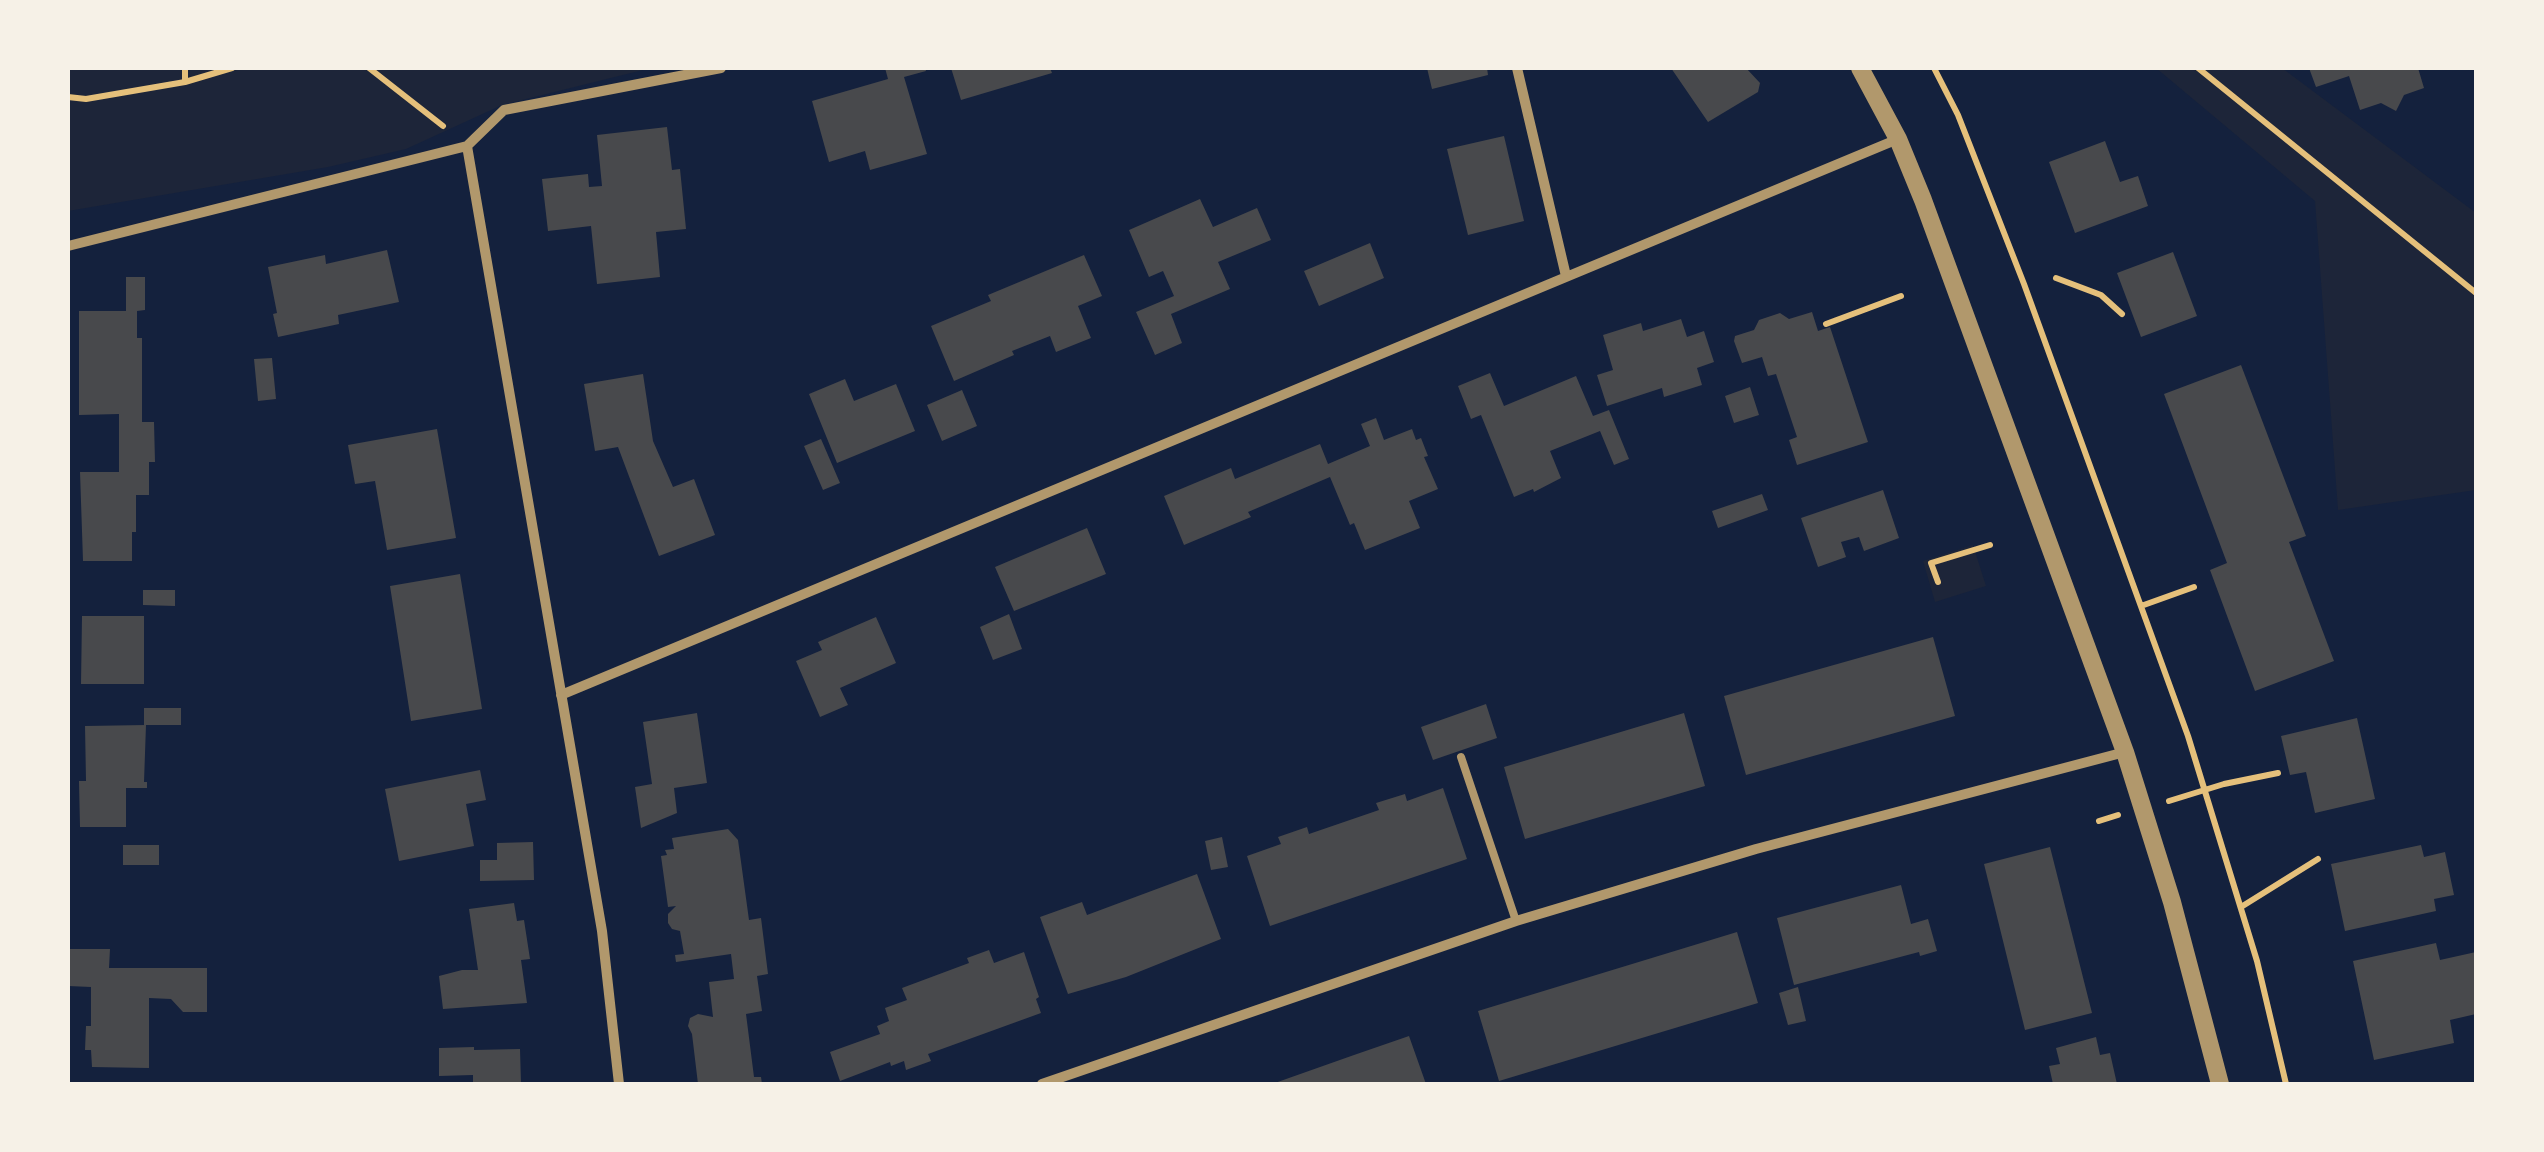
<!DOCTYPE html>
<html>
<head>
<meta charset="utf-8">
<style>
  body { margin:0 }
  #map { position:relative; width:2544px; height:1152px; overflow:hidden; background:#14213d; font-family:Rubik,sans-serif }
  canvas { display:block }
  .frame { position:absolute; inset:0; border:70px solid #f6f1e7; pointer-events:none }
</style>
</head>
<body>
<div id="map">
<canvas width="2544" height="1152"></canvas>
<div class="frame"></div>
</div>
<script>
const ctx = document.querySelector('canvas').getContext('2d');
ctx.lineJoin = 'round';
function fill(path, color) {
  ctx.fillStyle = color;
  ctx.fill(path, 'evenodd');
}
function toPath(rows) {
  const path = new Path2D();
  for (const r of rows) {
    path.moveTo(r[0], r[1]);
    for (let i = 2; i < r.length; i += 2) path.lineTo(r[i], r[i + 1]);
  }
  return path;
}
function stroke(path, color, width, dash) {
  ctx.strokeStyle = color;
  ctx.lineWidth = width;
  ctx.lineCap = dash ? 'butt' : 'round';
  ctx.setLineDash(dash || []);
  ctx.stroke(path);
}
fill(toPath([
  [68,68,651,68,502,105,406,149,328,167,68,211],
  [2156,68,2282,68,2476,213,2476,490,2338,510,2315,201],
  [1973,545,1986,586,1935,602,1923,561]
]), '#1d2539');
fill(toPath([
  [885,68,925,68,926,71,904,77,927,154,870,170,865,151,829,162,812,101,888,79],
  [951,68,1050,68,1052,73,961,100],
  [1427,68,1487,68,1488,75,1432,89],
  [1671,68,1746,68,1760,83,1758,92,1708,122],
  [2309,68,2418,68,2424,88,2404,95,2396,111,2381,103,2360,110,2349,76,2316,87],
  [667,127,672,170,680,169,686,229,656,232,660,277,597,284,591,226,548,231,542,179,588,174,589,187,602,186,597,135],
  [1504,136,1524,221,1468,235,1447,149],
  [2105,141,2120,182,2138,176,2148,206,2075,233,2049,162],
  [1200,199,1213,227,1257,208,1271,240,1218,262,1230,289,1171,314,1182,343,1155,355,1136,312,1174,296,1163,271,1149,277,1129,230],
  [1370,243,1384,278,1319,306,1304,271],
  [387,250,399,302,338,315,339,324,278,337,273,314,277,313,268,267,325,255,326,264],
  [2173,252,2197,316,2141,337,2117,273],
  [1084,255,1102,296,1078,306,1091,338,1056,352,1050,336,1012,351,1014,355,954,381,931,326,991,301,988,295],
  [126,277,145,277,145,310,137,311,137,338,142,338,142,422,154,422,155,462,149,462,149,495,136,495,136,532,132,532,132,561,83,561,80,472,119,472,119,414,79,415,79,311,126,311],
  [1812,312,1818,331,1830,327,1868,442,1797,465,1789,440,1797,437,1776,374,1768,376,1762,357,1742,363,1734,341,1735,336,1754,330,1759,320,1780,313,1789,319],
  [1681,319,1687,337,1704,331,1714,362,1697,368,1702,385,1664,397,1662,388,1607,406,1597,375,1613,370,1603,335,1641,323,1643,331],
  [272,358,276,399,258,401,254,359],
  [2241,365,2306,536,2289,542,2334,661,2255,691,2210,570,2227,563,2164,394],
  [1490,373,1504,406,1576,376,1593,416,1609,410,1629,459,1614,465,1600,431,1550,451,1561,478,1534,492,1533,489,1514,497,1481,415,1471,419,1458,386],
  [643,374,653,441,673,487,694,479,715,535,659,556,618,447,595,451,584,384],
  [845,379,854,401,896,384,915,431,837,463,809,394],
  [1750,387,1759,415,1734,423,1725,396],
  [962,390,977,426,942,441,927,405],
  [1376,418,1384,440,1412,429,1416,440,1421,438,1428,456,1424,457,1438,489,1409,501,1420,528,1365,550,1354,523,1350,525,1330,477,1248,512,1251,517,1184,545,1164,496,1231,468,1235,479,1320,444,1328,464,1370,446,1361,424],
  [437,429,456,538,387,550,375,481,355,484,348,445],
  [821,439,840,483,823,490,804,446],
  [1883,490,1899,538,1864,551,1859,537,1841,542,1846,557,1818,567,1801,518],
  [1762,494,1768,510,1718,528,1712,511],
  [1087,528,1106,574,1014,611,995,567],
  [460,574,482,709,411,721,390,586],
  [143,590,175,590,175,606,143,605],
  [1009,614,1022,649,993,660,980,627],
  [82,616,144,616,144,684,81,684],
  [876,617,896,663,840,688,848,705,820,717,796,661,822,650,818,642],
  [1933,637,1955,716,1746,775,1724,696],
  [1486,704,1497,738,1433,760,1421,727],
  [144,708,181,708,181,725,144,725],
  [697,713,707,783,674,788,677,813,641,828,635,787,652,784,643,722],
  [1684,713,1705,786,1525,839,1504,767],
  [2357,718,2375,799,2315,813,2306,772,2290,775,2281,736],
  [146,725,144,782,147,782,147,788,126,788,126,827,80,827,79,781,86,781,85,726],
  [480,770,486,800,466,804,474,846,399,861,385,789],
  [1443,788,1467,859,1270,926,1247,856,1281,844,1278,837,1307,827,1309,834,1379,810,1376,803,1405,794,1407,801],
  [728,829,738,840,749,920,761,918,768,974,757,976,762,1011,746,1014,754,1077,761,1077,762,1084,698,1084,692,1034,688,1026,690,1018,698,1014,713,1017,709,982,734,979,731,954,676,962,675,955,684,954,680,931,672,929,668,923,668,914,676,906,668,907,661,856,667,855,665,850,674,849,672,838],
  [1222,837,1228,867,1211,870,1205,841],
  [533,842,534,880,480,881,480,860,497,860,497,843],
  [123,845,159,845,159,865,123,865],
  [2421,845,2424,857,2445,852,2454,895,2434,899,2436,911,2345,931,2331,864],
  [2050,847,2092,1013,2025,1030,1984,864],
  [1197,874,1221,939,1126,977,1068,994,1040,917,1082,902,1087,915],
  [1901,885,1911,924,1928,919,1937,951,1920,956,1919,952,1794,985,1777,918],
  [514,903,517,921,524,920,530,959,521,960,527,1003,443,1009,439,976,462,970,478,970,469,909],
  [1737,932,1758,1003,1499,1081,1478,1011],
  [2436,943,2440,960,2476,952,2476,1014,2450,1020,2454,1043,2374,1060,2353,961],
  [68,949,110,949,109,968,207,968,207,1012,183,1012,171,999,149,998,149,1068,92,1067,91,1050,85,1050,86,1026,91,1026,91,987,68,986],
  [989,950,994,963,1024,952,1039,997,1036,999,1041,1013,928,1054,931,1061,906,1070,904,1061,891,1066,890,1062,840,1081,830,1052,880,1034,877,1026,889,1021,885,1008,907,1000,902,988,969,963,967,958],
  [1798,987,1806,1021,1788,1025,1779,993],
  [1409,1036,1426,1084,1272,1084,1354,1055],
  [2096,1037,2100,1055,2110,1053,2117,1084,2053,1084,2049,1066,2060,1064,2056,1048],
  [474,1047,474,1050,520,1049,521,1084,473,1084,473,1075,439,1076,439,1048]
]), '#48494c');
stroke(toPath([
  [185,68,185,82],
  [369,68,443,126],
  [1934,68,1958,115,2024,284,2188,736,2257,961,2286,1084],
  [2198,68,2476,293],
  [68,97,86,99,185,82,232,68],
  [2056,278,2101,295,2122,314],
  [1826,324,1901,296],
  [1938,582,1931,563,1990,545],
  [2141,606,2194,587],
  [2169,801,2224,784,2278,773],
  [2099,821,2118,815],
  [2241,907,2318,859]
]), '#e5c07b', 6);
stroke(toPath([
  [1461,757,1516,921]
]), '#b1986c', 8);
stroke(toPath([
  [1517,68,1566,276],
  [467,146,602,931,619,1084],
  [68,246,467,146,504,110,721,68],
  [561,695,1898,139],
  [1042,1084,1516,921,1756,849,2125,752]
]), '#b1986c', 10);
stroke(toPath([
  [1860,68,1898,139,1923,200,2125,752,2172,902,2220,1084]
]), '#b1986c', 18);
</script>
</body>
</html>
